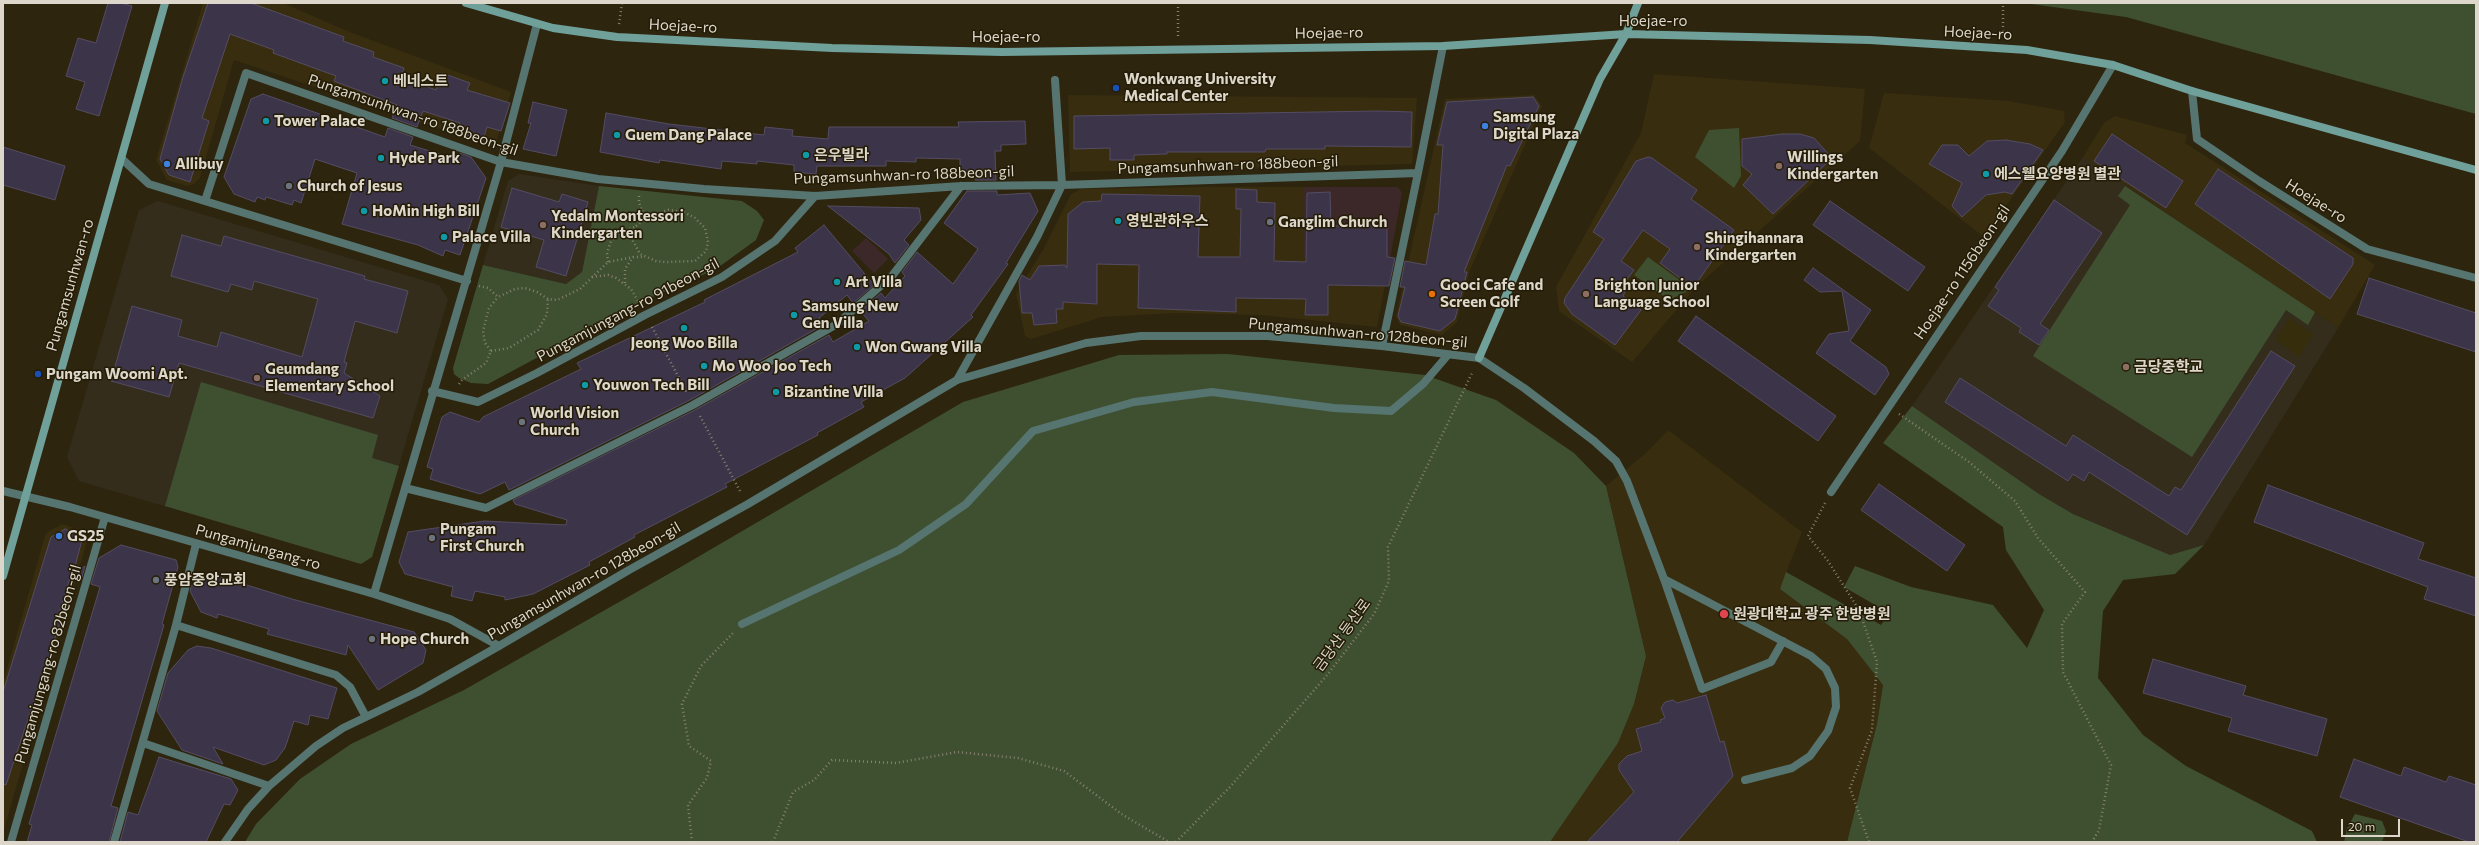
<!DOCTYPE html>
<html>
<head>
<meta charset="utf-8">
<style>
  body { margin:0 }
  #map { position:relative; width:2479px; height:845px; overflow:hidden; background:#2e250f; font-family:Commissioner,sans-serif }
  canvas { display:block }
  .frame { position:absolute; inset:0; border:4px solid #dcd7ca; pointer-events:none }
  .scale { position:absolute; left:2341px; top:819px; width:59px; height:18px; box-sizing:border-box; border:2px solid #dcd7ca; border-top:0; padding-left:5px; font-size:12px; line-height:14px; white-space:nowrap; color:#dcd7ca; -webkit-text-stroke:3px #241c06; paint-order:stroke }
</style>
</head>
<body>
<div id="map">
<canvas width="2479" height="845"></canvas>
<div class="frame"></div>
<div class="scale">20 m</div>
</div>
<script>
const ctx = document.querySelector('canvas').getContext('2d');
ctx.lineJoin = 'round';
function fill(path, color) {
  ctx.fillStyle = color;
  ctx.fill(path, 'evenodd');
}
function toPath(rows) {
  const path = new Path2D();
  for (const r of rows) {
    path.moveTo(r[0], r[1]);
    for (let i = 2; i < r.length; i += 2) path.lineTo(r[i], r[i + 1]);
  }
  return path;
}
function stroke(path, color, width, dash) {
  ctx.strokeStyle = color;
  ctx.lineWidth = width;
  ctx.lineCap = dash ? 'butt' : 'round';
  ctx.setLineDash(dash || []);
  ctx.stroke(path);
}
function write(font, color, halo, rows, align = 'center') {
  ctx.font = font + ' Commissioner,"Noto Sans KR",sans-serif';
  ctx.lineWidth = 3;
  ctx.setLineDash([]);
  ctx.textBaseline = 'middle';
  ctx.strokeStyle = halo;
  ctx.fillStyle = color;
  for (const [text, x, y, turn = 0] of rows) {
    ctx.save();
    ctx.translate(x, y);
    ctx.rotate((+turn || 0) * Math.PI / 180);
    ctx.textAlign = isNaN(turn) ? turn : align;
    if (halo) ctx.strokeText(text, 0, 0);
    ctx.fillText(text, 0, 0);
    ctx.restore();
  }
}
fill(toPath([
  [203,3,283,3,347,31,511,92,495,147,234,60,200,178,194,184,187,186,167,180,156,160],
  [1654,74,1865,89,1860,141,1696,287,1632,362,1559,311,1556,287,1641,133],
  [1884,93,2009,101,2064,111,2065,122,1984,237,1869,148],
  [1068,95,1417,98,1412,164,1070,172],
  [1534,95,1542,106,1470,270,1457,322,1442,335,1400,325,1396,316,1445,99],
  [2115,116,2187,135,2185,143,2375,265,2338,328,2083,157,2104,123],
  [1204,187,1304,187,1304,257,1390,259,1377,327,1262,315,1174,313,1102,317,1031,339,1025,336,1016,294,1044,248,1071,194,1081,189],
  [1668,430,1802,532,1780,589,1847,639,1883,685,1877,724,1847,842,1550,842,1618,743,1634,704,1646,656,1606,486,1646,453],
  [62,524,83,531,87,541,3,833,3,683,46,533]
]), '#382d0f');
fill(toPath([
  [1304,187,1398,187,1402,193,1390,259,1304,257],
  [866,238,888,259,874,273,852,251]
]), '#3c2828');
fill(toPath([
  [2083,157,2338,328,2204,545,2170,555,2073,514,2039,494,1912,406],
  [519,174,599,186,582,272,566,284,483,265,508,181],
  [158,201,439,285,448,299,372,557,361,564,79,481,67,457,139,210]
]), '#342d1c');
fill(toPath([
  [2024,3,2476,3,2476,114,2126,17],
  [1739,128,1741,176,1734,188,1695,157,1709,130],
  [599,186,742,201,757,211,764,220,756,240,716,269,639,303,488,384,471,383,459,378,454,374,453,368,483,265,566,284,582,272],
  [2125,186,2315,312,2308,325,2286,310,2192,457,2033,356,2130,205,2118,196],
  [1648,257,1692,289,1669,300,1634,275],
  [1228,354,1425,375,1496,400,1574,453,1606,486,1646,656,1634,704,1618,743,1550,842,245,842,256,824,300,779,351,744,464,690,679,568,963,402,1119,355],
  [201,382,378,435,372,458,399,466,372,557,361,564,165,506],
  [1912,406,2039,494,2073,514,2170,555,2204,545,2175,574,2123,580,2103,611,2098,678,2143,735,2186,766,2312,831,2317,842,1847,842,1877,724,1883,685,1847,639,1780,589,1786,572,1881,625,1889,613,1844,587,1855,566,1911,587,1993,605,2027,648,2044,610,2006,550,2003,527,1883,443],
  [2355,814,2382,821,2386,831,2382,842,2344,842,2347,828]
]), '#3f5031');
fill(toPath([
  [2289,318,2314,334,2299,357,2275,340]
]), '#362d0c');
const building = toPath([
  [108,3,121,3,132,6,99,116,76,109,85,82,66,76,78,38,96,43,108,3],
  [208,3,251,3,344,37,343,41,374,52,373,57,404,68,401,77,436,90,442,73,470,83,467,90,510,103,501,131,487,127,483,140,466,135,467,129,459,126,460,123,423,111,417,127,392,118,397,105,334,81,336,76,273,53,274,50,230,34,202,118,209,121,190,182,169,175,160,159,183,77,208,3],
  [263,94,385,137,388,128,413,137,410,145,446,156,458,158,460,153,471,157,486,178,460,255,445,250,443,256,418,245,342,224,357,173,315,159,301,203,294,200,292,205,266,197,265,200,257,197,255,202,234,194,224,177,251,99,263,94],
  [1533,97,1539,106,1510,166,1507,165,1464,272,1467,272,1455,319,1440,331,1401,322,1398,316,1405,287,1400,287,1405,261,1426,265,1435,214,1438,214,1443,145,1437,145,1447,102,1533,97],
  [533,102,567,110,556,156,523,149,531,123,528,123,533,102],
  [1378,111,1412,112,1411,147,1325,146,1325,149,1266,149,1265,152,1167,152,1167,154,1134,155,1134,160,1110,160,1110,148,1074,149,1074,116,1378,111],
  [606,113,669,124,764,135,765,127,793,130,792,136,828,139,829,127,959,127,958,122,1025,121,1026,144,1001,145,1001,151,995,151,996,180,975,180,983,170,960,171,960,159,916,158,916,162,886,161,886,166,817,166,816,174,794,172,794,165,757,161,757,164,722,161,721,169,660,160,659,163,600,152,606,113],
  [1783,134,1800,134,1814,138,1832,158,1773,214,1743,185,1752,174,1742,166,1742,139,1783,134],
  [2112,134,2183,181,2166,208,2094,161,2112,134],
  [2006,140,2030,144,2043,150,2012,194,2005,192,1986,195,1962,217,1952,206,1962,183,1929,164,1942,145,1958,145,1969,156,1987,141,2006,140],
  [3,147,65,166,55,200,3,185,3,147],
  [1648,157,1652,158,1697,190,1691,199,1734,230,1693,288,1660,263,1670,249,1643,230,1621,261,1634,270,1620,289,1625,292,1623,296,1641,310,1615,345,1572,314,1564,303,1565,298,1604,239,1593,232,1636,161,1648,157],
  [2218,169,2353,258,2353,264,2330,299,2195,204,2218,169],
  [512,188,559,202,562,194,588,202,566,276,536,267,544,240,501,227,512,188],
  [1236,189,1257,190,1257,202,1275,203,1274,261,1306,262,1307,193,1330,192,1331,226,1387,226,1387,257,1395,258,1389,286,1328,285,1328,315,1305,315,1306,299,1236,298,1236,312,1138,308,1139,265,1097,264,1097,304,1063,302,1063,309,1056,309,1057,323,1034,325,1032,313,1022,313,1019,281,1022,275,1030,280,1039,266,1065,265,1067,268,1068,214,1083,202,1101,201,1102,194,1200,196,1198,257,1240,257,1241,209,1236,209,1236,189],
  [967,191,997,191,997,195,1030,193,1038,211,1006,263,1008,264,971,315,973,317,905,378,861,402,864,407,817,433,818,435,725,484,727,487,634,535,635,537,589,562,590,565,533,594,505,600,505,597,475,591,472,601,451,596,453,587,405,574,399,562,408,532,484,521,566,525,567,520,515,504,513,500,695,410,829,335,833,342,869,321,860,311,881,293,885,298,905,276,902,272,917,252,953,284,978,249,944,223,967,191],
  [2054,200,2102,233,2040,324,2049,330,2039,345,2019,332,2021,328,1988,306,1999,290,1995,287,2054,200],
  [1830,201,1925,267,1908,291,1813,225,1830,201],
  [828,206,919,208,921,220,904,240,909,245,895,263,889,254,828,206],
  [824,225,874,285,853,303,847,295,819,318,823,325,690,400,509,490,505,482,480,494,430,479,433,469,427,467,442,417,450,412,479,422,483,417,581,369,577,363,705,302,704,300,798,252,795,248,824,225],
  [182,235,221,246,224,236,365,276,364,279,408,291,397,333,355,321,344,362,347,363,344,373,380,396,373,418,179,363,169,397,111,381,132,306,182,320,178,336,217,347,221,332,302,357,318,299,254,281,252,290,231,284,228,292,171,276,182,235],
  [1813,268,1871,310,1850,341,1886,367,1889,374,1875,395,1816,353,1829,334,1849,331,1842,291,1820,292,1804,280,1813,268],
  [2369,278,2476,313,2476,352,2357,314,2369,278],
  [1696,316,1836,416,1818,441,1678,341,1696,316],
  [2271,351,2295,366,2187,535,2089,472,2084,481,2073,474,2068,481,1945,402,1960,378,2066,446,2073,435,2169,496,2175,487,2181,490,2271,351],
  [1879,484,1965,545,1947,571,1861,510,1879,484],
  [2268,485,2424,543,2418,559,2476,578,2476,616,2424,599,2428,587,2254,522,2268,485],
  [65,529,80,535,82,540,73,574,85,566,81,581,70,578,57,619,61,620,6,785,3,784,3,692,51,537,65,529],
  [121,545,176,560,178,567,162,624,164,625,111,806,118,808,109,842,27,842,32,825,29,824,100,587,91,584,99,558,121,545],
  [211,574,292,599,414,632,426,650,423,663,378,690,348,645,346,655,267,634,269,629,218,614,217,618,201,612,190,591,191,586,211,574],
  [197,646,211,648,337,688,328,719,310,715,308,725,294,721,285,748,276,760,264,765,213,747,223,764,182,750,157,711,168,673,188,650,197,646],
  [2153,659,2246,686,2243,695,2327,719,2317,756,2228,731,2232,718,2143,693,2153,659],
  [1706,695,1720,742,1724,741,1733,776,1677,842,1587,842,1634,792,1619,770,1619,764,1627,756,1642,751,1636,729,1661,722,1660,720,1665,718,1661,708,1665,702,1673,700,1677,703,1706,695],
  [159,757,231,779,238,790,230,805,224,804,206,842,120,842,128,812,138,815,159,757],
  [2354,759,2401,776,2404,767,2446,782,2449,776,2476,785,2476,842,2469,842,2340,797,2354,759]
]);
fill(building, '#3c3449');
stroke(building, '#544c62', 1);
stroke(toPath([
  [1178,3,1178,37],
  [619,24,622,3],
  [2003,35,2003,3],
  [639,196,639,203,642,211,649,216,668,210,684,212,695,218,705,228,708,242,706,251,695,261,665,262,656,261,640,254,633,241,634,234,636,226,649,216],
  [608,262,607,253,611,241,624,231,635,227],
  [592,277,608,275,616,278,631,289,639,303],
  [625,283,625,269,633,257],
  [479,286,488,288,498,297,515,289,525,288,537,292,548,299,557,300,580,289,608,262,634,257,645,257],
  [652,327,687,393],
  [491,351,509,348,538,330,547,314,548,299],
  [459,384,462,380,486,363,491,351,485,343,483,331,489,308,498,297],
  [1899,414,1969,462,2015,501,2038,538,2085,592,2062,624,2063,672,2111,765,2099,830,2092,842],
  [700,416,741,493],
  [1825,503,1808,536,1828,561,1859,610,1877,662,1872,730,1850,788,1869,842],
  [692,842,688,805,707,778,711,761,689,746,682,704,701,666,733,633],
  [773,842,793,792,814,780,832,760,896,763,957,752,1018,758,1064,771,1123,815,1169,842],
  [1176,842,1230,787,1328,674,1374,614,1389,581,1388,547,1473,371]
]), '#87806e', 2.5, [1, 3]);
stroke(toPath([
  [1479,358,1524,388,1594,441,1616,461,1627,481,1664,579,1702,689,1771,662,1783,641],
  [1664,579,1811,656,1826,669,1835,688,1836,707,1828,731,1810,756,1792,768,1745,780],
  [742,624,899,550,966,504,1033,431,1134,402,1212,392,1334,408,1391,411,1423,384,1447,356]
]), '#567470', 8);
stroke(toPath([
  [1055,80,1062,185],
  [2192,91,2197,139,2259,181,2367,249,2476,278],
  [122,159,149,184,467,281],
  [1418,173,1443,46],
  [205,201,246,73,501,162,598,179,704,189,815,196,961,186,1062,185,1418,173,1382,346],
  [957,380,1037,237,1062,185],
  [432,391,478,402,537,373,645,315,722,277,775,241,815,196],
  [405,488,486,508,693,405,837,324,892,276,961,186],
  [3,491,70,507,374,594,450,619,499,646],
  [1831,492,2062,151,2113,65],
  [374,594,501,162,537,24],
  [176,625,336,675,350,687,366,717],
  [143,743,269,786],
  [11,842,105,517],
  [114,842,176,625,196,544],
  [225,842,248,809,269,786,316,746,343,728,418,692,499,646,629,570,748,504,957,380,1086,343,1141,336,1267,336,1382,346,1479,358]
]), '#567470', 8);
stroke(toPath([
  [466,3,553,28,617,37,832,48,1002,52,1443,46,1626,34,1870,40,2027,50,2113,65,2192,91,2476,170],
  [1479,358,1600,79,1626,34,1638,3],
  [3,576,165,3]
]), '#6fa09a', 8);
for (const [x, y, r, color] of [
  [385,81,4,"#0f9aa8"],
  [1116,88,4,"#1a4fb4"],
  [266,121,4,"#0f9aa8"],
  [1485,126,4,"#3f7fe0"],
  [617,135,4,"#0f9aa8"],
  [806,155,4,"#0f9aa8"],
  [381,158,4,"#0f9aa8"],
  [167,164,4,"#3f7fe0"],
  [1779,166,4,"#8d6e63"],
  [1986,174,4,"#0f9aa8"],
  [289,186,4,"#6b7280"],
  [364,211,4,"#0f9aa8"],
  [1118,221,4,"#0f9aa8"],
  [1270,222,4,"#6b7280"],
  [543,225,4,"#8d6e63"],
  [444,237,4,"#0f9aa8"],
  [1697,247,4,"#8d6e63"],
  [837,282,4,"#0f9aa8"],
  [1432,294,4,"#e8710a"],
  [1586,294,4,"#8d6e63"],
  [794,315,4,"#0f9aa8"],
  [684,328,4,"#0f9aa8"],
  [857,347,4,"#0f9aa8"],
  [704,366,4,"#0f9aa8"],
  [2126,367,4,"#8d6e63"],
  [38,374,4,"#1a4fb4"],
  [257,378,4,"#8d6e63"],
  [585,385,4,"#0f9aa8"],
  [776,392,4,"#0f9aa8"],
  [522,422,4,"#6b7280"],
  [59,536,4,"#3f7fe0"],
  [432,538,4,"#6b7280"],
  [156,580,4,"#6b7280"],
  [1724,614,5,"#e0444e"],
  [372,639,4,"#6b7280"]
]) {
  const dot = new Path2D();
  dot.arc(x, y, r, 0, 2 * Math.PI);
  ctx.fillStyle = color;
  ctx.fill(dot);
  stroke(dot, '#241c06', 1.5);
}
write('15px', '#dcd7ca', '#241c06', [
  ["Hoejae-ro",1653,21],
  ["Hoejae-ro",683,26,3],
  ["Hoejae-ro",1329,33,-1],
  ["Hoejae-ro",1978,33,3],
  ["Hoejae-ro",1006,37],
  ["Pungamsunhwan-ro 188beon-gil",413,115,19],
  ["Pungamsunhwan-ro 188beon-gil",1228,165,-2],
  ["Pungamsunhwan-ro 188beon-gil",904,175,-2],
  ["Hoejae-ro",2316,201,32],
  ["Hoejae-ro 1156beon-gil",1962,272,-56],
  ["Pungamsunhwan-ro",70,285,-74],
  ["Pungamjungang-ro 91beon-gil",628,310,-28],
  ["Pungamsunhwan-ro 128beon-gil",1358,333,5],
  ["Pungamjungang-ro",258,547,16],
  ["Pungamsunhwan-ro 128beon-gil",584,581,-30],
  ["금당산 등산로",1342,635,-54],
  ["Pungamjungang-ro 82beon-gil",48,664,-74]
]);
write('bold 15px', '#dcd7ca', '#241c06', [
  ["Wonkwang University",1124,79],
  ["Medical Center",1124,96],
  ["베네스트",393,81],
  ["Samsung",1493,117],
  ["Digital Plaza",1493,134],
  ["Tower Palace",274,121],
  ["Guem Dang Palace",625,135],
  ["은우빌라",814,155],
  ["Willings",1787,157],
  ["Kindergarten",1787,174],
  ["Hyde Park",389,158],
  ["Allibuy",175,164],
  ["에스웰요양병원 별관",1994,174],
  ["Church of Jesus",297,186],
  ["HoMin High Bill",372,211],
  ["Yedalm Montessori",551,216],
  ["Kindergarten",551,233],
  ["영빈관하우스",1126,221],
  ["Ganglim Church",1278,222],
  ["Palace Villa",452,237],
  ["Shingihannara",1705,238],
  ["Kindergarten",1705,255],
  ["Art Villa",845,282],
  ["Gooci Cafe and",1440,285],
  ["Screen Golf",1440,302],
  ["Brighton Junior",1594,285],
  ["Language School",1594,302],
  ["Samsung New",802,306],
  ["Gen Villa",802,323],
  ["Jeong Woo Billa",684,343,"center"],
  ["Won Gwang Villa",865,347],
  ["Mo Woo Joo Tech",712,366],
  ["금당중학교",2134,367],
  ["Geumdang",265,369],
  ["Elementary School",265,386],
  ["Pungam Woomi Apt.",46,374],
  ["Youwon Tech Bill",593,385],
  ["Bizantine Villa",784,392],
  ["World Vision",530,413],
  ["Church",530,430],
  ["Pungam",440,529],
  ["First Church",440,546],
  ["GS25",67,536],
  ["풍암중앙교회",164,580],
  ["원광대학교 광주 한방병원",1733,614],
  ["Hope Church",380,639]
], 'left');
</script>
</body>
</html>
